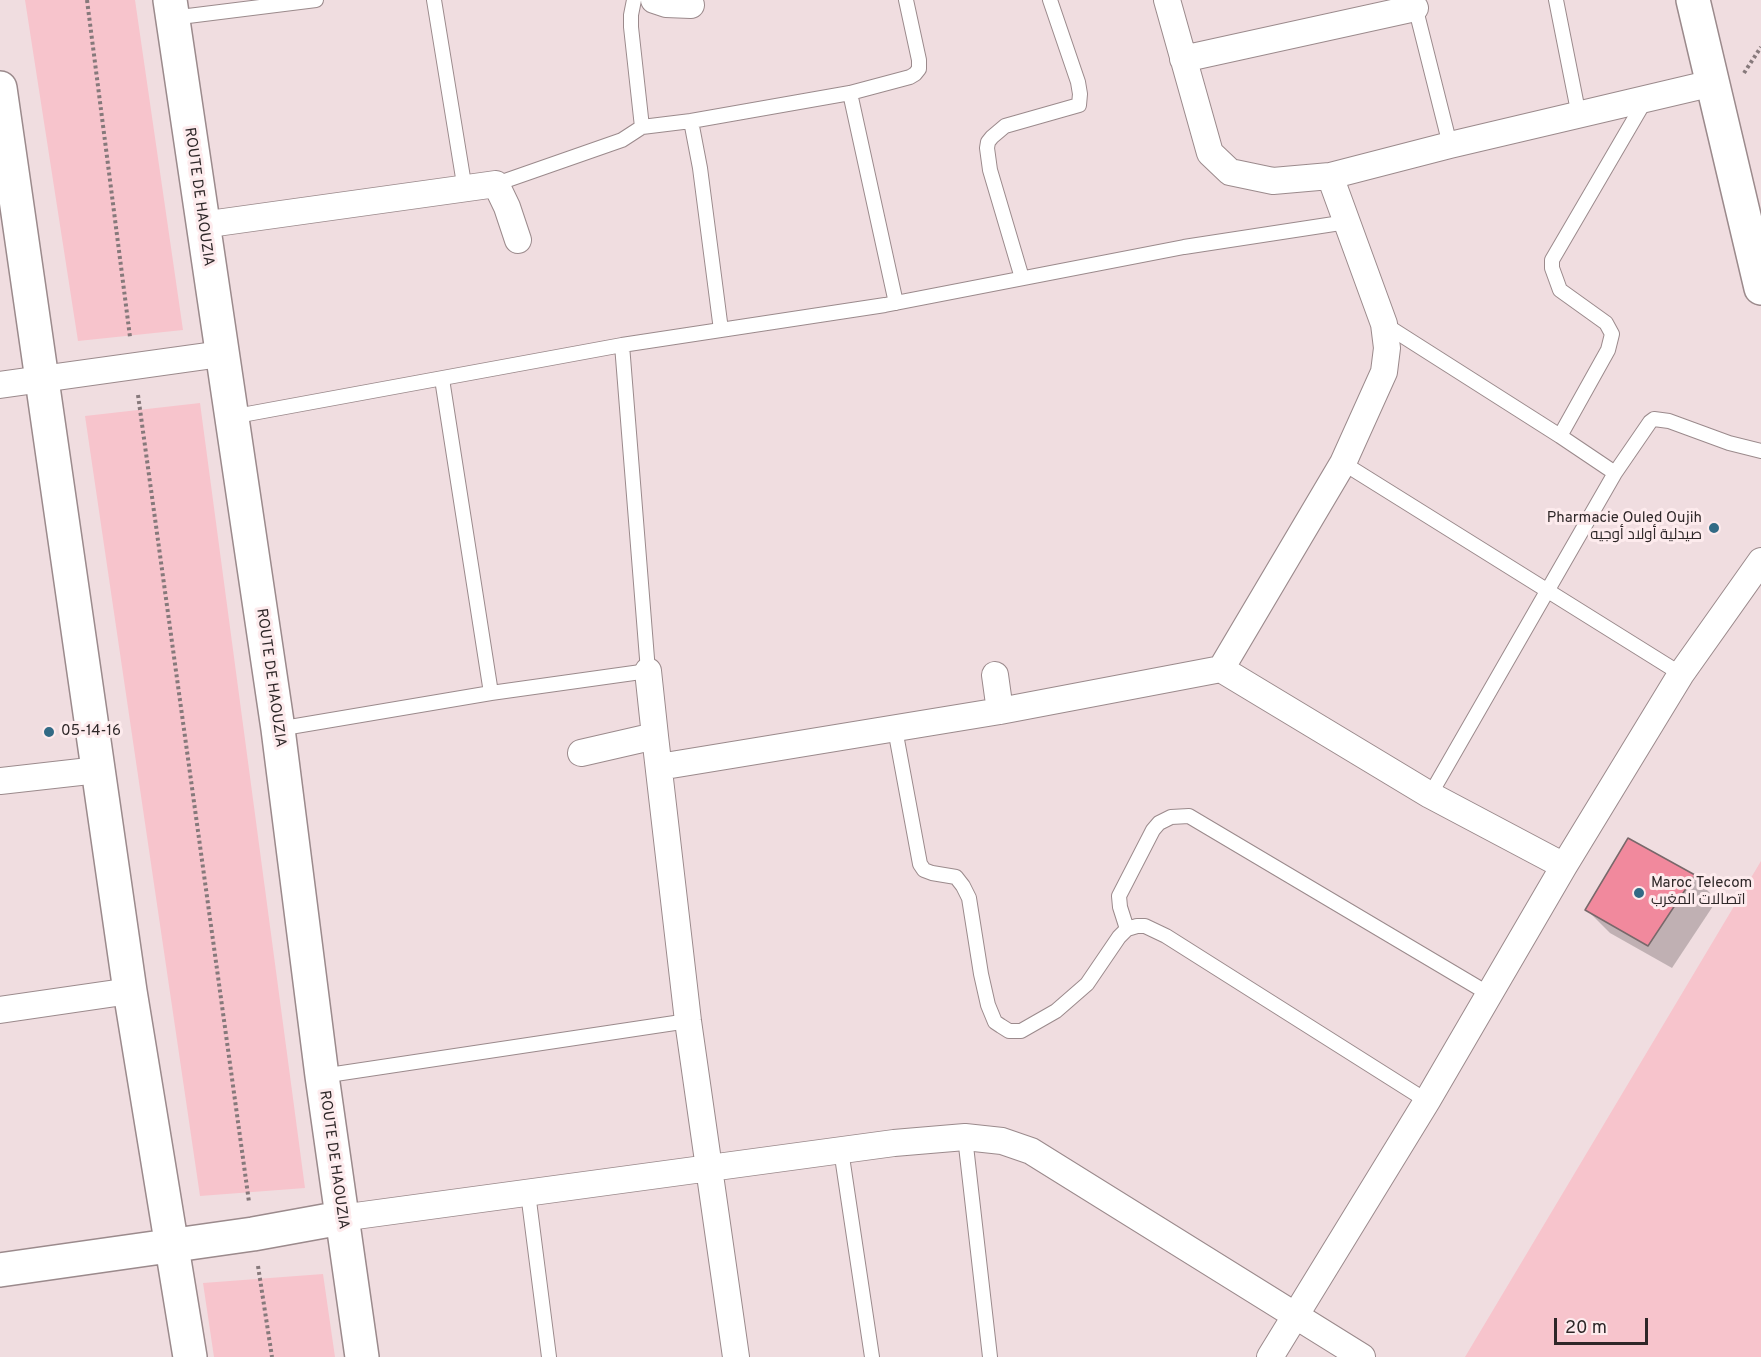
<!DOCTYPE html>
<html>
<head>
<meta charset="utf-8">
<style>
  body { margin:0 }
  #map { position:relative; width:1761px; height:1357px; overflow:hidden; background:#f0dde0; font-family:Overpass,sans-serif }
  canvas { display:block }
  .scale { position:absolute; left:1554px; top:1318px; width:94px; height:27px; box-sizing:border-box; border:3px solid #2e2728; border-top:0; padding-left:8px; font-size:18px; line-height:21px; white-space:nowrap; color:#2e2728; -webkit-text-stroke:4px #fdebed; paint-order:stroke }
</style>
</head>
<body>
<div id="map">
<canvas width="1761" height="1357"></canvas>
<div class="scale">20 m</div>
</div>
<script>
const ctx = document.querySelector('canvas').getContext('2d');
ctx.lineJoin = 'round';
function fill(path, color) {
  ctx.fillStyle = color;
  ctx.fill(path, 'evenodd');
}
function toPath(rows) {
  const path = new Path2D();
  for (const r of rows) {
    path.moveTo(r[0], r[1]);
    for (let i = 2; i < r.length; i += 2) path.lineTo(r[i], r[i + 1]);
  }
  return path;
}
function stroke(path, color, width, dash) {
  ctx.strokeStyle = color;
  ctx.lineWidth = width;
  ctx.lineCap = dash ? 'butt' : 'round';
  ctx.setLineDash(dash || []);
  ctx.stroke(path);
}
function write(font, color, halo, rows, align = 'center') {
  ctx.font = font + ' Overpass,Cairo,sans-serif';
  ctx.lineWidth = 6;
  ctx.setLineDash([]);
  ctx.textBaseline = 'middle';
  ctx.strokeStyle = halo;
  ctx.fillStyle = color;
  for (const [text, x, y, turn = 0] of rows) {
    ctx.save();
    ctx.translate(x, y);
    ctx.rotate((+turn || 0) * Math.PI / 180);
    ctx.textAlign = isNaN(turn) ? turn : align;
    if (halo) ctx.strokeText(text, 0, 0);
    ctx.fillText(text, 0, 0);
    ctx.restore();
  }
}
fill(toPath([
  [25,0,135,0,183,330,78,341],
  [200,403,305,1188,200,1196,85,416],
  [1761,861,1761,1357,1465,1357],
  [323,1274,335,1357,214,1357,203,1283]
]), '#f7c4cc');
fill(toPath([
  [1629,840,1694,877,1717,900,1672,968,1610,933,1587,910]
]), '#0003');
const building = toPath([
  [1628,838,1695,875,1648,946,1585,910,1628,838]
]);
fill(building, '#f1899d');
stroke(building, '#78686a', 1.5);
const lane = toPath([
  [434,0,465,190],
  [634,0,631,15,631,27,642,127],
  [1556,0,1579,116],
  [1414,2,1450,145],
  [172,18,316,0],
  [850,93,896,303],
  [691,121,700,168,721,330],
  [496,184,622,140,642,127,691,121,850,93,910,77,915,74,919,69,919,60,906,0],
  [1022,278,990,170,987,148,988,142,992,137,1005,126,1079,105,1080,94,1078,82,1050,0],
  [1384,324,1560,436,1615,473],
  [442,379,491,693],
  [231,417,622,345,885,305,1184,247,1347,222],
  [1560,436,1608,350,1612,334,1606,323,1560,290,1552,268,1552,260,1646,99],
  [1343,463,1681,674],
  [278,729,491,693,648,671,622,345],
  [895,729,920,864,924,870,932,873,956,877,963,886,969,898,981,974,988,1005,995,1022,1001,1026,1009,1031,1021,1031,1056,1011,1087,984,1119,937,1127,929,1137,926,1145,926,1166,936,1427,1101],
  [1430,795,1615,473,1650,422,1654,419,1669,421,1729,443,1761,451],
  [1127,929,1120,907,1119,896,1153,830,1159,823,1171,817,1189,816,1489,994],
  [322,1076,688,1021],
  [965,1137,990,1357],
  [841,1150,872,1357],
  [528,1193,549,1357]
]);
const street = toPath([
  [654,0,666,4,691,5],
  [1167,0,1210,153,1230,172,1273,181,1330,176,1450,145,1713,83],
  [1183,59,1415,8],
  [202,225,496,184,507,207,518,240],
  [0,385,221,354],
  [1221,669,1343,463,1384,372,1387,348,1384,324,1330,176],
  [648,671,655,736],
  [995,675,1000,711],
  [581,753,655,736,688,1021,736,1357],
  [659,767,1000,711,1221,669,1430,795,1564,866],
  [0,781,98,770],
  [0,1010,130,991],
  [341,1218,894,1143,965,1137,1002,1141,1031,1151,1362,1357],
  [1270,1357,1427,1101,1564,866,1681,674,1761,561]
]);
const secondary = toPath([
  [170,0,278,729,322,1076,362,1357],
  [1693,0,1761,288],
  [0,88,130,991,190,1357],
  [0,1270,253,1234,341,1218]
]);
stroke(lane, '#9b8a8c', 16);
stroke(street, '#9b8a8c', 28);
stroke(secondary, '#9b8a8c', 36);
stroke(toPath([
  [87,0,130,337],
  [1744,73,1761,47],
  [138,395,249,1202],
  [258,1266,272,1357]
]), '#86797b', 4, [3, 3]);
stroke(lane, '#fff', 14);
stroke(street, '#fff', 26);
stroke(secondary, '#fff', 33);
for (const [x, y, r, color] of [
  [1714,528,6,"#326a85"],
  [49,732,6,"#326a85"],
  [1639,893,6,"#326a85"]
]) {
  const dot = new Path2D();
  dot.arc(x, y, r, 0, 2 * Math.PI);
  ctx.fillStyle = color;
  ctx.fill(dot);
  stroke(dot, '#fdebed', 2);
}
write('15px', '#2e2728', '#fdebed', [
  ["ROUTE DE HAOUZIA",198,197,82],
  ["ROUTE DE HAOUZIA",270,678,82],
  ["ROUTE DE HAOUZIA",333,1160,82]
]);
write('15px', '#2e2728', '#fdebed', [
  ["Pharmacie Ouled Oujih",1702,519,"right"],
  ["صيدلية أولاد أوجيه",1702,536,"right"],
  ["05-14-16",61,732],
  ["Maroc Telecom",1651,884],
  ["اتصالات المغرب",1651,901]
], 'left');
</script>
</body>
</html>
